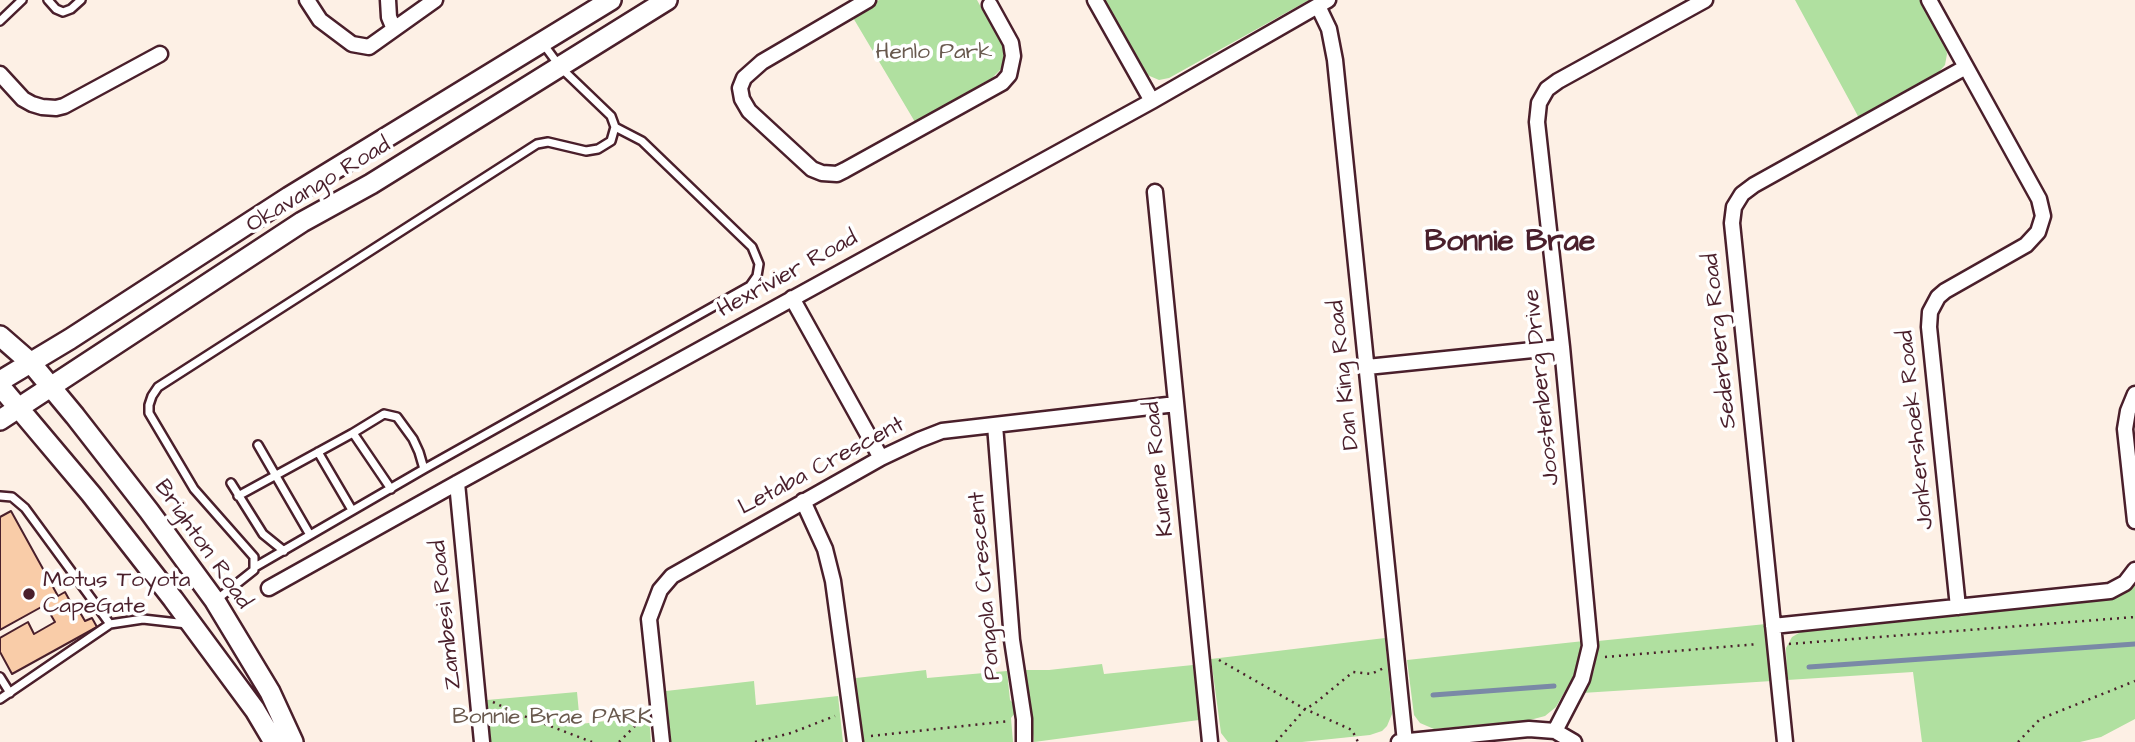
<!DOCTYPE html>
<html>
<head>
<meta charset="utf-8">
<style>
  body { margin:0 }
  canvas { display:block; background:#fdf0e5 }
</style>
</head>
<body>
<canvas width="2135" height="742"></canvas>
<script>
const ctx = document.querySelector('canvas').getContext('2d');
ctx.lineJoin = 'round';
function fill(path, color) {
  ctx.fillStyle = color;
  ctx.fill(path, 'evenodd');
}
function toPath(rows) {
  const path = new Path2D();
  for (const r of rows) {
    path.moveTo(r[0], r[1]);
    for (let i = 2; i < r.length; i += 2) path.lineTo(r[i], r[i + 1]);
  }
  return path;
}
function stroke(path, color, width, dash) {
  ctx.strokeStyle = color;
  ctx.lineWidth = width;
  ctx.lineCap = dash ? 'butt' : 'round';
  ctx.setLineDash(dash || []);
  ctx.stroke(path);
}
function write(font, color, halo, rows, align = 'center') {
  ctx.font = font + ' "Architects Daughter",sans-serif';
  ctx.lineWidth = 7;
  ctx.setLineDash([]);
  ctx.textBaseline = 'middle';
  ctx.strokeStyle = halo;
  ctx.fillStyle = color;
  for (const [text, x, y, turn = 0] of rows) {
    ctx.save();
    ctx.translate(x, y);
    ctx.rotate((+turn || 0) * Math.PI / 180);
    ctx.textAlign = isNaN(turn) ? turn : align;
    if (halo) ctx.strokeText(text, 0, 0);
    ctx.fillText(text, 0, 0);
    ctx.restore();
  }
}
fill(toPath([
  [879,0,977,0,1002,45,1004,57,1001,69,992,78,915,122,852,16],
  [1102,0,1309,0,1169,78,1159,80,1145,74],
  [1795,0,1921,0,1945,44,1947,54,1945,65,1937,74,1859,118],
  [2135,583,2135,719,2101,737,2080,742,1922,742,1913,672,1787,680,1786,648,1792,637,1804,630,2108,599,2123,593],
  [1766,624,1772,681,1582,693,1594,671,1598,641],
  [1385,638,1392,714,1387,726,1382,731,1370,735,1302,742,1228,742,1221,733,1211,659],
  [1584,641,1582,661,1556,707,1545,716,1530,720,1434,729,1420,723,1414,715,1407,660],
  [1102,664,1104,674,1193,665,1199,720,1034,742,1026,670,1049,670],
  [926,670,927,678,1007,671,1010,700,1013,703,1015,713,1011,718,1013,742,862,742,856,678],
  [754,681,756,705,838,696,843,742,671,742,666,691],
  [577,692,580,724,649,716,651,742,491,742,487,700]
]), '#b0e0a0');
stroke(toPath([
  [1809,667,2135,644],
  [1433,695,1554,686]
]), '#7a89a6', 5);
const building = toPath([
  [11,511,58,596,65,592,75,610,78,609,85,621,92,618,97,627,12,674,0,652,0,638,28,622,34,634,55,622,45,605,0,630,0,517,11,511]
]);
fill(building, '#f9cca8');
stroke(building, '#4a1f2b', 2);
const service = toPath([
  [48,0,56,9,63,12,71,9,81,0],
  [0,21,22,0],
  [353,433,384,414,397,417,413,439,419,452,424,469],
  [258,445,310,535],
  [318,452,352,510],
  [231,483,263,534,284,551],
  [0,496,12,497,25,508,110,624],
  [238,496,353,433,391,489],
  [255,567,424,469,750,286,757,276,759,264,752,247,642,141,615,127],
  [215,601,254,570,254,557,194,489,149,413,149,405,152,396,158,387,537,144,548,142,586,151,598,149,611,141,615,127,611,116,561,68,544,45],
  [0,677,10,693],
  [0,699,110,624,143,619,187,624]
]);
const minor = toPath([
  [307,0,320,20,352,44,369,47,435,0],
  [388,0,389,17,394,29],
  [868,0,762,62,744,78,740,88,742,99,749,111,812,169,822,173,837,174,845,170,1002,83,1009,75,1013,56,1011,43,990,5],
  [1095,0,1152,101],
  [1929,0,2039,199,2043,216,2038,232,2026,245,1945,291,1938,297,1930,312,1929,327,1958,607],
  [1318,6,1329,29,1335,60,1405,742],
  [0,74,23,99,32,104,42,107,56,108,64,106,160,54],
  [1155,192,1210,742],
  [792,298,881,458],
  [1367,367,1562,347],
  [2135,394,2128,411,2125,429,2135,521],
  [995,425,1012,640,1024,719,1024,742],
  [457,483,482,742],
  [803,501,825,549,833,581,855,742],
  [269,588,457,483,1152,101,1328,0],
  [1773,626,2110,591,2125,583,2135,570],
  [1555,731,1582,679,1590,646,1562,347,1537,122,1539,103,1547,89,1558,81,1705,0],
  [662,742,649,619,660,590,672,576,881,458,919,440,942,431,1176,404],
  [1399,742,1529,729,1555,731,1574,742],
  [1785,742,1732,223,1734,207,1742,194,1754,185,1966,67]
]);
const secondary = toPath([
  [0,336,31,363,75,416,149,511,215,601,270,692,293,742],
  [0,381,70,339,289,197,611,0],
  [0,386,91,494,173,599,255,710,274,742],
  [0,420,302,222,371,184,667,0]
]);
stroke(service, '#4a1f2b', 12);
stroke(minor, '#4a1f2b', 19);
stroke(secondary, '#4a1f2b', 24);
stroke(toPath([
  [1789,644,2135,617],
  [1605,657,1758,644],
  [1219,660,1305,709,1352,730,1358,742],
  [493,702,516,713,592,742],
  [871,736,1010,721],
  [619,742,644,717],
  [755,742,791,733,835,716],
  [1276,742,1305,709,1314,704,1353,672,1371,674,1384,668],
  [2018,742,2040,719,2135,681]
]), '#4a1f2b', 2.5, [2, 5]);
stroke(service, '#fff', 7);
stroke(minor, '#fff', 14);
stroke(secondary, '#fff', 19);
for (const [x, y, r, color] of [
  [29,594,7,"#4a1f2b"]
]) {
  const dot = new Path2D();
  dot.arc(x, y, r, 0, 2 * Math.PI);
  ctx.fillStyle = color;
  ctx.fill(dot);
  stroke(dot, '#fff', 2.5);
}
write('23px', '#69594e', '#fff', [
  ["Henlo Park",934,53],
  ["Bonnie Brae PARK",552,718]
]);
write('23px', '#4a1f2b', '#fff', [
  ["Okavango Road",319,186,-31],
  ["Hexrivier Road",788,275,-29],
  ["Sederberg Road",1721,341,-96],
  ["Dan King Road",1345,375,-96],
  ["Joostenberg Drive",1543,387,-96],
  ["Jonkershoek Road",1917,430,-96],
  ["Letaba Crescent",822,467,-28],
  ["Kunene Road",1160,469,-96],
  ["Brighton Road",202,545,55],
  ["Pongola Crescent",986,586,-95],
  ["Zambesi Road",447,615,-96]
]);
write('23px', '#4a1f2b', '#fff', [
  ["Motus Toyota",43,581],
  ["CapeGate",43,607]
], 'left');
write('bold 30px', '#4a1f2b', '#fff', [
  ["Bonnie Brae",1510,244]
]);
</script>
</body>
</html>
